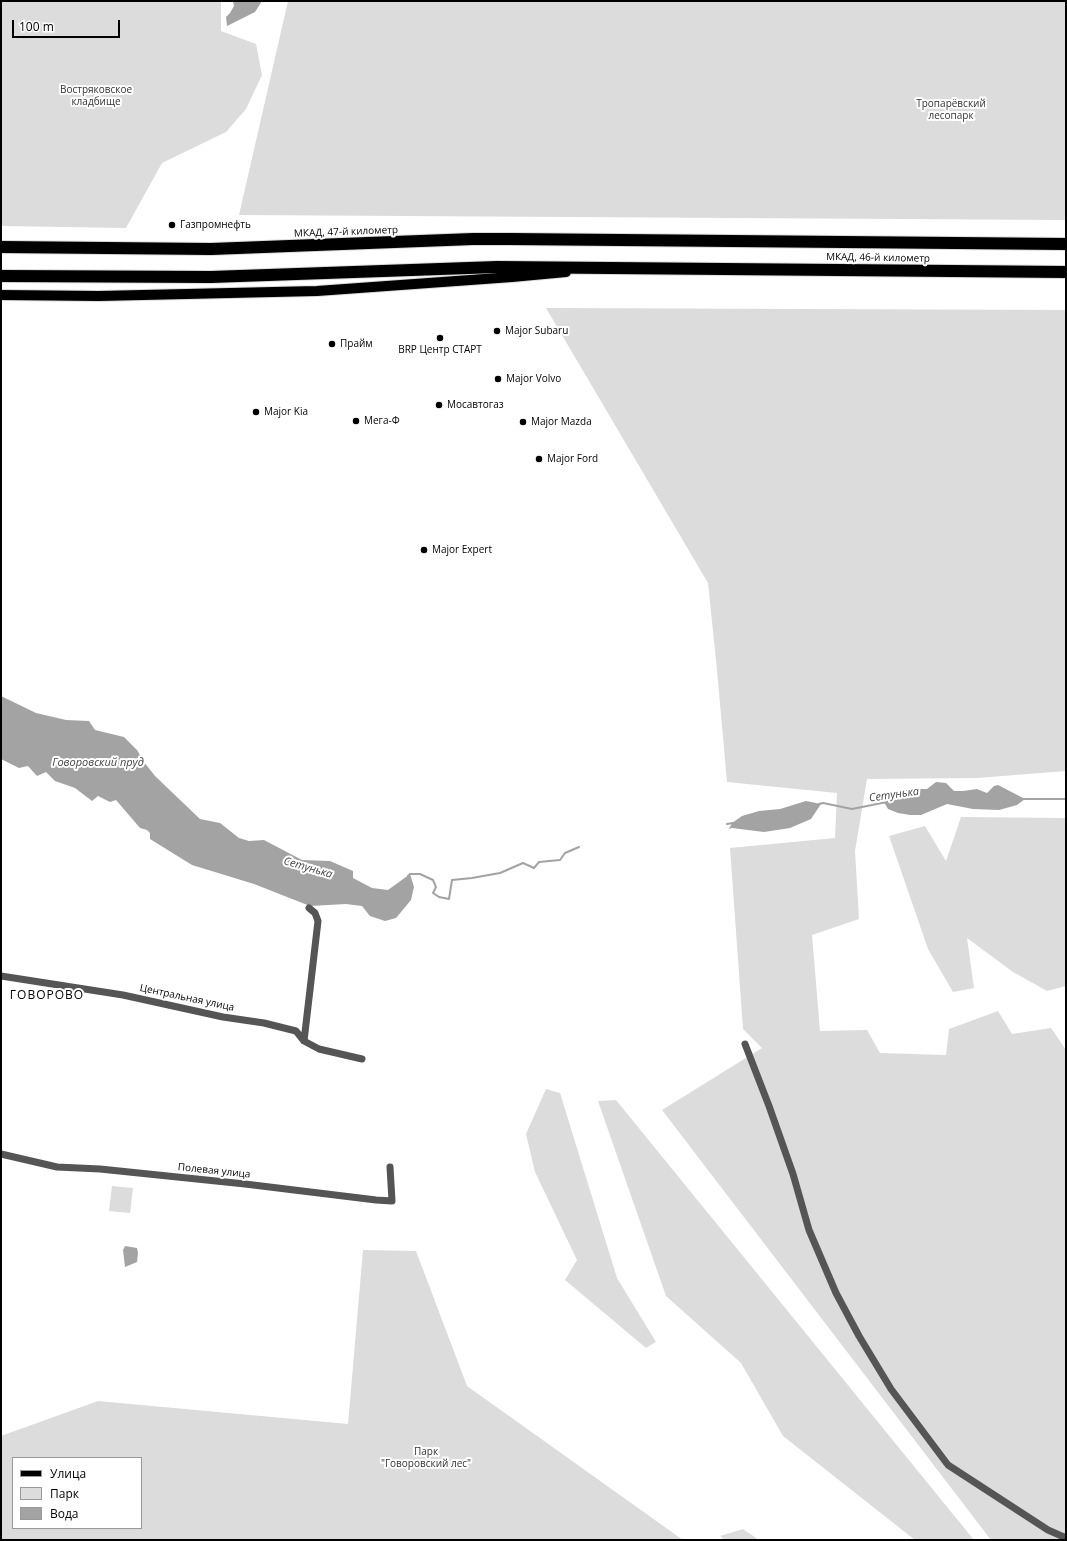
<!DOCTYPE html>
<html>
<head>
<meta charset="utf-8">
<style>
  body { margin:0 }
  #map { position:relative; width:1067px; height:1541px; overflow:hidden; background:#fff; font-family:"Open Sans",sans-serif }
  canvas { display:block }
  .frame { position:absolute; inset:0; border:2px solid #000; pointer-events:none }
  .legend { position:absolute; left:12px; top:1457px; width:130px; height:72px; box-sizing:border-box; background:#fff; border:1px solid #999; margin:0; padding:5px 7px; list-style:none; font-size:12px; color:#000 }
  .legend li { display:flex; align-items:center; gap:8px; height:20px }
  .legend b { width:20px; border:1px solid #999 }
  .scale { position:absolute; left:12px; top:20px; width:108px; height:18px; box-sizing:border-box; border:2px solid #000; border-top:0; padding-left:5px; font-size:12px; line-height:14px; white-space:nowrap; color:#000; -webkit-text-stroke:3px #fff; paint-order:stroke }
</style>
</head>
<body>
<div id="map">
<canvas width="1067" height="1541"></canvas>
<div class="frame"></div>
<ul class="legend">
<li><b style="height:5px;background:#000"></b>Улица</li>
<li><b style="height:11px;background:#dcdcdc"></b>Парк</li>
<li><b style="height:11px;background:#a3a3a3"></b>Вода</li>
</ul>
<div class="scale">100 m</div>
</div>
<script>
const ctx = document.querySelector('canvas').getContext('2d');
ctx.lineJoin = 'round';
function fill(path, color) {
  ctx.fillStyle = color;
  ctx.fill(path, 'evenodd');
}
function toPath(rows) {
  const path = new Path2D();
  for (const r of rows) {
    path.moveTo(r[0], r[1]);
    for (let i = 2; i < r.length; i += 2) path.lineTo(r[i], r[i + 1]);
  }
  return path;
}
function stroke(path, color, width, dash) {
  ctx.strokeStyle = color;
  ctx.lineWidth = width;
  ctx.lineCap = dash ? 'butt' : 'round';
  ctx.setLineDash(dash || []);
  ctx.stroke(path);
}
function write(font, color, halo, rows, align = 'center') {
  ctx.font = font + ' "Open Sans",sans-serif';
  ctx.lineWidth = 4;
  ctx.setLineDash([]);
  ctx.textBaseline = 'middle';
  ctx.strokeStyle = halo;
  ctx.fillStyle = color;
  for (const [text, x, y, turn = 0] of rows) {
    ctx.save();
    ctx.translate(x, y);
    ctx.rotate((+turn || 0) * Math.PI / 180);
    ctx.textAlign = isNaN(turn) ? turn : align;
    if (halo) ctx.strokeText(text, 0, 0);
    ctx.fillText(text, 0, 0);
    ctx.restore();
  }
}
fill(toPath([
  [1,1,221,1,221,31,256,44,262,75,246,109,226,132,162,163,126,228,1,226],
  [288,1,1066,1,1066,220,239,215],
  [546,308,1066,310,1066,771,977,778,867,779,855,851,859,919,812,935,820,1031,867,1030,880,1053,946,1055,949,1029,998,1011,1012,1034,1051,1028,1066,1050,1066,1540,991,1540,662,1110,762,1048,743,1029,730,848,835,838,837,793,727,782,717,670,708,583],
  [961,817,1066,818,1066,986,1047,991,1013,972,967,938,974,988,953,992,928,949,889,836,925,826,946,861],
  [546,1089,560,1093,617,1278,656,1342,646,1348,565,1280,577,1260,535,1172,526,1134],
  [616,1100,974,1540,915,1540,783,1436,741,1363,666,1296,598,1101],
  [112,1186,133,1188,130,1213,109,1211],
  [363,1250,416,1251,467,1386,683,1540,1,1540,1,1436,98,1401,348,1424],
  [13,1458,141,1458,141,1528,13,1528],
  [743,1529,759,1540,725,1540,720,1536]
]), '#dcdcdc');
fill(toPath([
  [233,1,262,1,255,12,227,26,226,17,230,13,234,6],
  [1,696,36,713,66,720,89,721,95,730,124,737,137,750,144,762,155,776,200,819,220,823,239,838,249,841,264,840,302,860,330,861,353,871,353,878,372,888,388,890,410,874,414,887,411,900,396,918,385,921,370,916,362,906,346,904,310,906,254,884,192,865,150,839,150,833,147,830,140,828,116,800,110,802,98,796,92,801,75,788,55,781,46,772,37,776,28,766,19,768,1,759],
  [936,782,946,783,954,791,963,791,977,789,987,793,994,786,998,785,1025,799,1017,805,999,810,973,809,947,804,921,815,910,815,898,813,888,809,884,802,892,794,911,789,927,789],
  [806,801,821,804,811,819,790,828,764,832,732,828,729,829,732,823,742,816,759,811,780,809],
  [125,1246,137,1248,138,1253,137,1262,125,1267,123,1250]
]), '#a3a3a3');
stroke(toPath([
  [1023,799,1066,799],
  [819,804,823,803,852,809,887,802],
  [727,824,733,823],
  [408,876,410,874,420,874,433,880,436,887,433,893,439,897,449,899,452,880,472,878,500,873,523,863,534,868,539,862,560,860,565,853,579,847]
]), '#a3a3a3', 2);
const primary = toPath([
  [1,295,99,296,317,291,512,277,566,272]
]);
const highway = toPath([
  [1,247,211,249,473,239,509,239,1066,244],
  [1,276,211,277,497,267,1066,272]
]);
stroke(primary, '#dbdbdb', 12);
stroke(highway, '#dbdbdb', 14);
stroke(toPath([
  [1,976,123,995,223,1017,264,1023,296,1031,304,1041,319,1049,362,1059],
  [304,1041,318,921,315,913,309,908],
  [745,1044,769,1106,793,1174,809,1230,836,1293,859,1336,891,1389,948,1465,1048,1530,1066,1538],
  [1,1154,57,1167,100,1169,245,1184,376,1200,392,1201,390,1167]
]), '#555', 7);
stroke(primary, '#000', 10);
stroke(highway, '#000', 12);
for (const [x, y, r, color] of [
  [172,225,4,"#000"],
  [497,331,4,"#000"],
  [440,338,4,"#000"],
  [332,344,4,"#000"],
  [498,379,4,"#000"],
  [439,405,4,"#000"],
  [256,412,4,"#000"],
  [356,421,4,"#000"],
  [523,422,4,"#000"],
  [539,459,4,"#000"],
  [424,550,4,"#000"]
]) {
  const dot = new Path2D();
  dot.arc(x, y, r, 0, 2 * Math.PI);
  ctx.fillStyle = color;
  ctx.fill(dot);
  stroke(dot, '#fff', 1.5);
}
write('10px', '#333', '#fff', [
  ["Востряковское",96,90],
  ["кладбище",96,102],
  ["Тропарёвский",951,104],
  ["лесопарк",951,116],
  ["Парк",426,1452],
  ["\"Говоровский лес\"",426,1464]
]);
write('10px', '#000', '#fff', [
  ["Газпромнефть",180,225],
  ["Major Subaru",505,331],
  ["Прайм",340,344],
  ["BRP Центр СТАРТ",440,350,"center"],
  ["Major Volvo",506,379],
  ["Мосавтогаз",447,405],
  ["Major Kia",264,412],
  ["Мега-Ф",364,421],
  ["Major Mazda",531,422],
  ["Major Ford",547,459],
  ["Major Expert",432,550]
], 'left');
write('10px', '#000', '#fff', [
  ["МКАД, 47-й километр",346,232,-2],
  ["МКАД, 46-й километр",878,258,1],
  ["Центральная улица",187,998,12],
  ["Полевая улица",214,1171,6]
]);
write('italic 11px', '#444', '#fff', [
  ["Говоровский пруд",98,763],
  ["Сетунька",894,795,-8],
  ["Сетунька",308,868,16]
]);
ctx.letterSpacing = '1px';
write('12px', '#000', '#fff', [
  ["ГОВОРОВО",47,996]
]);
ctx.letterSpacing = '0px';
</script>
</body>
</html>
